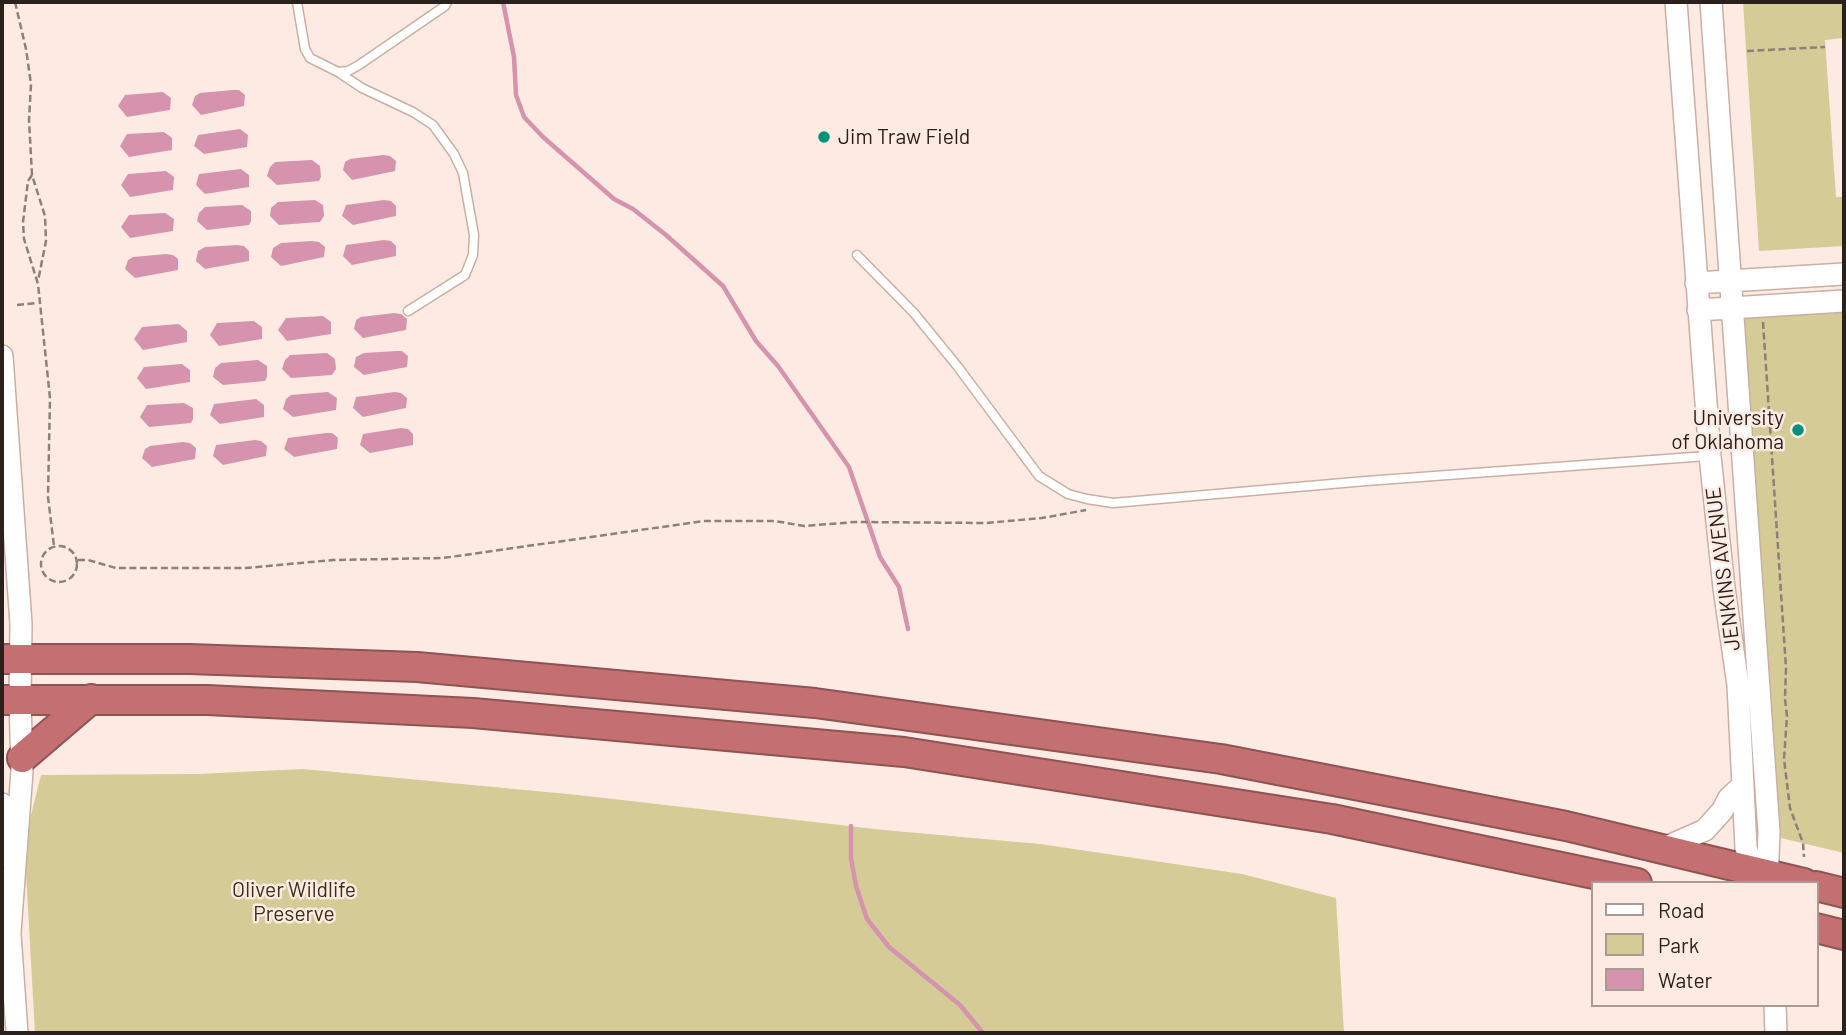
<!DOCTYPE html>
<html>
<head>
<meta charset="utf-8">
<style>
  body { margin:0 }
  #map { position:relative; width:1846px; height:1035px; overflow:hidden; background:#fdebe3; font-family:Barlow,sans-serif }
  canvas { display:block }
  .frame { position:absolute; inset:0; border:4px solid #2b211c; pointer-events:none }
  .legend { position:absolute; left:1591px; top:881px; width:228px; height:126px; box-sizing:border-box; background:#fdebe3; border:2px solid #a99a93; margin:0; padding:9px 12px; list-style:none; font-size:21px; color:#2b211c }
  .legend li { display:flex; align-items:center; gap:14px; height:35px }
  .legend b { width:35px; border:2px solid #a99a93 }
</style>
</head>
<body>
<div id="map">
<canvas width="1846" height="1035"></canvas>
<div class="frame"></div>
<ul class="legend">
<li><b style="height:9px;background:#fff"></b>Road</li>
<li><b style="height:19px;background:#d4cb97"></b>Park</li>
<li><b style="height:19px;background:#d593ad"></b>Water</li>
</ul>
</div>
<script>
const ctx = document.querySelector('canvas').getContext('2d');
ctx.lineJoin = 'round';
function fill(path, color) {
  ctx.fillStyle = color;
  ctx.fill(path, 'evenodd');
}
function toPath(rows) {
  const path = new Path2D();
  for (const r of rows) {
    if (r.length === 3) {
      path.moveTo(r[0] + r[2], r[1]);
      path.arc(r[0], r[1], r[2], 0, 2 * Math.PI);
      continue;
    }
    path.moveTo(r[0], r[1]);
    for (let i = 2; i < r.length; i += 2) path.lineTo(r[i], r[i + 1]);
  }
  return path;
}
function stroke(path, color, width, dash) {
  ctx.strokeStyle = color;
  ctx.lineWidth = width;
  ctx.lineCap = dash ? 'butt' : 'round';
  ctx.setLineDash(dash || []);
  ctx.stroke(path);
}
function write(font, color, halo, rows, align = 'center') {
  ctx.font = font + ' Barlow,sans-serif';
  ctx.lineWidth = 5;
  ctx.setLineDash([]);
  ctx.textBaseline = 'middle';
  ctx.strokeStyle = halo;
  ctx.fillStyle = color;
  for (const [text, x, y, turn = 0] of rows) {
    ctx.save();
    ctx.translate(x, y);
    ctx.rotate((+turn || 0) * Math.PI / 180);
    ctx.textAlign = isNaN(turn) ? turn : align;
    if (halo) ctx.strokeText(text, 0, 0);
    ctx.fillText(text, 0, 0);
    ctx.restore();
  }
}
fill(toPath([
  [1743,2,1844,2,1844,38,1825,40,1836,197,1844,197,1844,246,1759,251],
  [1844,311,1844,853,1781,838,1742,315],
  [303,769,578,795,884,830,1040,844,1242,874,1336,898,1344,1033,35,1033,25,856,27,831,41,775,197,774]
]), '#d4cb97');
fill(toPath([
  [233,90,239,90,245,95,244,106,201,115,192,105,195,96,200,93],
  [163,92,171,98,170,110,127,117,118,106,125,95],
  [240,129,248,135,247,147,204,154,194,146,198,135],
  [164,132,172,138,172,150,129,157,120,146,127,134],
  [383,155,390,156,396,161,395,171,352,180,343,170,345,162,350,159],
  [312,160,320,166,321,177,319,181,277,185,267,176,270,167,275,162],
  [241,169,249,175,249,187,205,194,196,185,199,174],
  [166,171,174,177,173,190,130,197,121,185,128,174],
  [315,200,323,205,324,216,320,222,279,225,270,216,271,208,278,202],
  [384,200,391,201,396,206,396,216,353,225,342,216,346,205],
  [242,205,251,211,251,221,249,225,207,230,197,221,199,213,205,207],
  [165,213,174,219,173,231,130,238,121,227,129,215],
  [384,240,391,241,396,246,396,256,352,265,343,256,346,245],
  [312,241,319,242,325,247,324,257,281,266,271,257,273,248,281,243],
  [237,245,244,246,249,251,249,261,205,269,196,261,198,251,205,247],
  [166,254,173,255,178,259,178,270,135,278,125,269,128,260,133,257],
  [394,313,401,314,407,319,406,330,363,338,354,329,356,320,361,317],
  [323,316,331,322,331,334,287,341,278,330,286,318],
  [254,321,262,327,262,339,219,346,210,335,217,323],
  [179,324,187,331,187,342,143,350,134,339,142,327],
  [396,351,402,351,408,356,407,367,364,375,354,367,356,357,364,353],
  [327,353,335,359,336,369,332,375,291,378,282,369,285,360,290,355],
  [258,360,267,366,267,377,265,381,223,385,213,377,215,368,221,363],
  [182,364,190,370,190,382,146,389,137,378,144,367],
  [328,392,337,398,336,410,293,417,283,409,286,399,291,395],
  [395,392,401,393,407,398,406,408,363,417,353,408,356,397],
  [256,399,264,405,264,417,220,424,210,415,214,404],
  [184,403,193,408,193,419,191,423,149,427,140,417,147,405],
  [401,428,408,429,413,434,413,445,370,453,360,445,363,434],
  [326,433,332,433,338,438,337,449,294,457,284,449,288,438],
  [255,440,261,441,267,446,266,456,223,465,213,456,216,445],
  [183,442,190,443,196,448,195,459,152,467,142,458,145,449,150,446]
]), '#d593ad');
stroke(toPath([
  [503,2,514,57,516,95,524,117,543,137,614,199,633,209,666,235,723,286,756,341,778,366,849,467,880,557,899,587,908,629],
  [851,826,851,858,856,886,867,919,889,947,960,1005,983,1033]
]), '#d593ad', 4.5);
const lane = toPath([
  [297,2,305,49,310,58,338,72,348,71,359,65,445,6,447,2],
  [338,72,362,88,413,112,433,125,454,154,463,173,474,235,473,255,465,275,408,311],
  [857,255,914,313,958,367,1039,476,1068,494,1087,499,1113,503,1366,481,1707,456]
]);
const secondary = toPath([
  [1676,2,1710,456,1724,588,1738,685,1746,848,1756,881],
  [1711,2,1769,832,1767,883],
  [1696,283,1844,274],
  [1698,310,1844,301],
  [2,356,21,624,20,699,22,771,10,932],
  [2,804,5,857],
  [1664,848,1705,830,1722,811,1729,798,1743,785],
  [9,920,17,1033],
  [1775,1005,1776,1033]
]);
const highway = toPath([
  [2,659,189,659,417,667,815,703,1221,759,1566,826,1804,883],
  [2,700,207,700,473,713,904,752,1332,819,1637,883],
  [22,758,91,699],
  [1816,886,1844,893],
  [1816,928,1844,935]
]);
stroke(lane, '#cbafa2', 11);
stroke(secondary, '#cbafa2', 24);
stroke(highway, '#8e5453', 32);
stroke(toPath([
  [15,2,26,49,31,84,29,120,32,175,45,216,46,241,38,281],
  [1747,51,1825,47],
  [32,175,28,181,23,222,24,239,38,284,50,398,48,497,54,546],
  [17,305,38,303],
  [1763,322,1786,668,1785,699,1787,716,1784,759,1790,808,1803,843,1804,857],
  [59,564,18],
  [78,560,88,560,116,568,246,568,333,560,443,558,704,521,775,521,804,526,855,522,986,523,1042,518,1086,510]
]), '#8d7f79', 2.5, [7, 3.5]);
stroke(lane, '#fff', 8);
stroke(secondary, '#fff', 21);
stroke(highway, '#c47071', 28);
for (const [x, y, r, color] of [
  [824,137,7,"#00917c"],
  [1798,430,7,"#00917c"]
]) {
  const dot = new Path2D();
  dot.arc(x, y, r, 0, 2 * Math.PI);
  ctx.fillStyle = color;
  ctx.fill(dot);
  stroke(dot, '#fdebe3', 2.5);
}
write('21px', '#2b211c', '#fdebe3', [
  ["Jim Traw Field",838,137],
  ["University",1784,418,"right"],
  ["of Oklahoma",1784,442,"right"]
], 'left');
write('21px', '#2b211c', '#fdebe3', [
  ["JENKINS AVENUE",1723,569,-97]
]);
write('21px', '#383215', '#fdebe3', [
  ["Oliver Wildlife",294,890],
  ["Preserve",294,914]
]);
</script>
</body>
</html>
